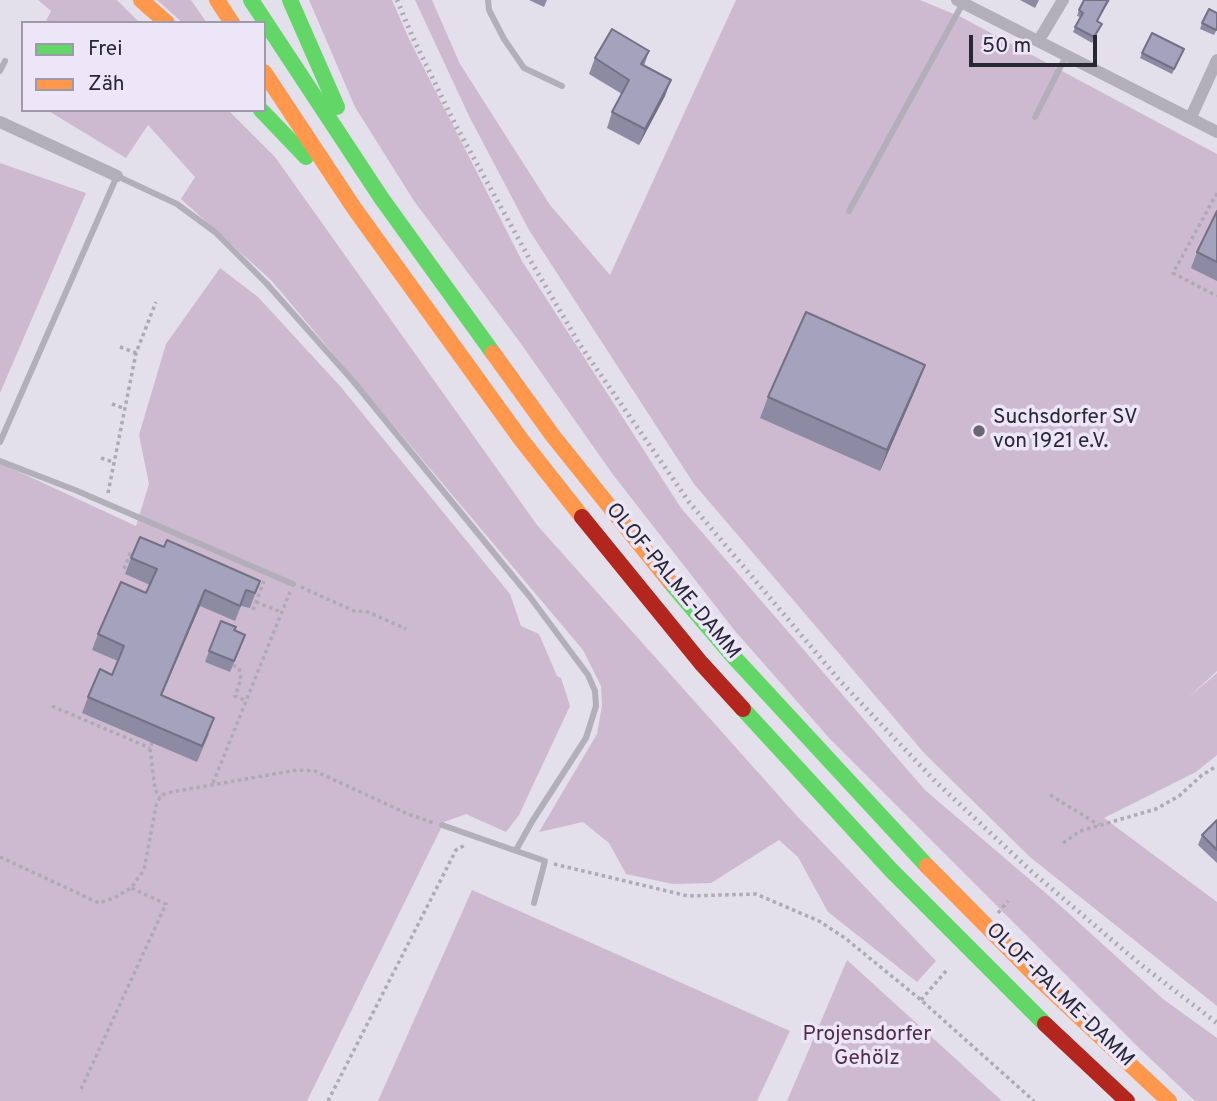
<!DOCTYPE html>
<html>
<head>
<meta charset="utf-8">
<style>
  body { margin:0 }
  #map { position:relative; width:1217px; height:1101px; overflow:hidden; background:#e3dfeb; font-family:Overpass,sans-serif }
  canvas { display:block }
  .legend { position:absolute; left:21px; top:21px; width:245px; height:91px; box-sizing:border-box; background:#ece6f8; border:2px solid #9e9aaa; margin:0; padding:9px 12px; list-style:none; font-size:21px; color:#282734 }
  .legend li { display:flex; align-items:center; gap:14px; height:35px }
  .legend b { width:35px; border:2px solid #9e9aaa }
  .scale { position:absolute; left:969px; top:35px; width:128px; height:32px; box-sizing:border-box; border:4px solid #282734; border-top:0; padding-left:9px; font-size:21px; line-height:24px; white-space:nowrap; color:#282734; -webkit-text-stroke:5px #ece6f8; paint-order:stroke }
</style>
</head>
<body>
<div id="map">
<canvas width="1217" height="1101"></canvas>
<ul class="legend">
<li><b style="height:9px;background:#63d668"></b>Frei</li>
<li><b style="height:9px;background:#ff974d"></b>Zäh</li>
</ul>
<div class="scale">50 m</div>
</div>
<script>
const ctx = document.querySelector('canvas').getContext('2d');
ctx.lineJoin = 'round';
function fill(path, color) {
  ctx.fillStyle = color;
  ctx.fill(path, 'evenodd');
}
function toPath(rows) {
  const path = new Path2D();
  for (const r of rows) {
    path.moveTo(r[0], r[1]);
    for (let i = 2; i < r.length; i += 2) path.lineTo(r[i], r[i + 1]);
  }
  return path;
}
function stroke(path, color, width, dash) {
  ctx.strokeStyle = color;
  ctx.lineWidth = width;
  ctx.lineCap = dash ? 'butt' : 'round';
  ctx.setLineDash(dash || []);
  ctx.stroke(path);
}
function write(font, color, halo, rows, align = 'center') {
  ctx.font = font + ' Overpass,sans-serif';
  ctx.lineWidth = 7;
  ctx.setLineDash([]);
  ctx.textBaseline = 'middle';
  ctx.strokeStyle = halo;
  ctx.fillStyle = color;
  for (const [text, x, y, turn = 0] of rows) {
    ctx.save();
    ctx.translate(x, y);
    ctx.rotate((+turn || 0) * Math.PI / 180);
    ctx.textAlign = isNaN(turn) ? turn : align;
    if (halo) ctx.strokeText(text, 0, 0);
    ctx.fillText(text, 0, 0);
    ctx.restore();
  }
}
fill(toPath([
  [38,0,117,0,140,23,45,23,51,11],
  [157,0,191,0,207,23,183,23],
  [309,0,392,0,409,39,522,261,681,508,925,790,1055,901,1163,999,1217,1038,1217,1101,1195,1101,1138,1047,830,739,735,631,614,476,519,341,414,201,355,107],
  [415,0,432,0,460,64,550,205,610,275,736,0,920,0,961,17,1217,154,1217,671,1188,698,1217,673,1217,755,1196,772,1104,818,1217,902,1217,1006,1030,857,925,754,694,484,529,230,469,116],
  [47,110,228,110,275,157,537,525,797,816,936,961,917,982,828,912,798,857,779,840,711,883,673,884,626,874,609,843,583,822,539,832,597,734,602,706,601,686,583,650,271,280,181,199,195,177,148,125,126,158],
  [0,163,86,193,0,393],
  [220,268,258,297,340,386,510,594,521,626,539,634,557,676,561,678,570,706,519,815,506,832,466,814,444,822,307,1101,0,1101,0,463,136,526,149,484,139,435,166,344],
  [472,890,790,1031,757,1101,378,1101],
  [847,960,1002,1101,787,1101]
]), '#cebad0');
stroke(toPath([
  [1217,193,1173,273,1217,296],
  [120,347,136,353],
  [112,404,123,408],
  [101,458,113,462],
  [108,493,136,353,156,302],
  [124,569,131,551],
  [301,587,354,611,368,612,406,629],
  [256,602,281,612],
  [253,610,264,581],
  [233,665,239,668,241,679,235,696,246,701],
  [52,706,150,748],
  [152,742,150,748,155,790,160,797],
  [213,783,290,592],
  [1050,795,1099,825],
  [1063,843,1080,831,1156,809,1179,796,1202,775,1217,766],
  [0,857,99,903,114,898,131,888,144,870,156,806,160,797,166,793,297,770,315,771,408,814,434,823],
  [554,864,688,896,756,894,819,921,845,938,921,1000,1034,1101],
  [998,913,1008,901],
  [921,1000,946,971],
  [81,1089,166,904,131,888],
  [328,1101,456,850,465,845]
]), '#adaab5', 3.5, [3.5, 3.5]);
stroke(toPath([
  [488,0,489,10,504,39,524,68,562,86],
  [0,71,5,61],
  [1035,117,1066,56],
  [849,211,963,3],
  [0,442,117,176,177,204,215,232,267,284,353,381,530,597,588,675,595,691,596,706,586,738,533,820,516,850],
  [0,461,75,490,293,584],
  [442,825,545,861,534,903]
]), '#b2afba', 6);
stroke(toPath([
  [957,0,1217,132],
  [1039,40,1063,0],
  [1191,117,1217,60],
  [0,122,117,176]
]), '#b2afba', 12);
stroke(toPath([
  [251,0,382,199,493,353],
  [290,0,337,107],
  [261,110,306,157],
  [670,582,732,655,927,866],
  [743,709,891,870,1045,1024]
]), '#63d668', 16);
stroke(toPath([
  [141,0,167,23],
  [217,0,232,23],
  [264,72,354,208,520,438,582,517],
  [493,353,553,436,670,582],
  [927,866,1038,978,1169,1101]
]), '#ff974d', 16);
stroke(toPath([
  [582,517,701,663,743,709],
  [1045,1024,1127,1101]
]), '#b3261e', 16);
stroke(toPath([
  [397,0,413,38,455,124,529,258,580,345,689,502,840,681,936,782,1031,871,1140,964,1217,1023]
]), '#aba8b2', 5, [2, 5]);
fill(toPath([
  [529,0,547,0,544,7],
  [1020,0,1039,0,1035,8],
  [1110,0,1097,21,1102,24,1092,43,1073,32,1080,17,1077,16,1079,10],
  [1217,13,1217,29,1214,35,1200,29,1202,23],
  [1184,49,1172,74,1140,58,1142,53],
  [649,51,644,66,665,96,639,145,607,128,612,112,622,94,589,74,595,58],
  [1217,211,1217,281,1191,268,1197,252],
  [925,365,917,386,880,471,760,418,768,397],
  [164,547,260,581,250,608,241,606,235,621,200,606,161,696,209,734,197,762,82,713,88,697,112,675,118,661,92,650,98,634,146,593,150,585,125,574,131,558],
  [234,630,241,646,230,672,205,662,209,651],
  [1217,820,1217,863,1198,845,1202,835]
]), '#8d8ba3');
fill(toPath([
  [671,80,665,96,639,145,645,129],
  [925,365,917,386,880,471,887,450],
  [205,590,200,606,155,711,161,695]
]), '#737184');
const building = toPath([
  [1084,0,1108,0,1097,21,1102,24,1094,37,1075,27,1083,13,1079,10,1084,0],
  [1209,9,1217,13,1217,28,1216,30,1202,23,1209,9],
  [612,29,649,51,641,64,671,80,645,129,612,112,629,80,595,58,612,29],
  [1152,33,1184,49,1174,69,1142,53,1152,33],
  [1217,211,1217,262,1197,252,1217,211],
  [806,312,925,365,887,450,768,397,806,312],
  [140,537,164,547,167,540,260,581,255,593,246,590,240,606,205,590,161,695,214,718,202,746,88,697,100,669,112,675,124,646,98,634,121,582,146,593,157,569,131,558,140,537],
  [221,621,236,627,234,630,245,635,234,661,209,651,221,621],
  [1217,820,1217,850,1202,835,1217,820]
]);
fill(building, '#a4a2bd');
stroke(building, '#737184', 2);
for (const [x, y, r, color] of [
  [979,431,7,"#696774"]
]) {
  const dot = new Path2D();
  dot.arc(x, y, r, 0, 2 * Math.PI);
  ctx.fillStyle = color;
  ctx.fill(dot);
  stroke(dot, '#ece6f8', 2.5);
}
write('21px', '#282734', '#ece6f8', [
  ["Suchsdorfer SV",993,419],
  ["von 1921 e.V.",993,443]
], 'left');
write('21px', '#282734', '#ece6f8', [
  ["OLOF-PALME-DAMM",672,582,50],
  ["OLOF-PALME-DAMM",1059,996,44]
]);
write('21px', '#502d4a', '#ece6f8', [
  ["Projensdorfer",867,1036],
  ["Gehölz",867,1060]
]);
</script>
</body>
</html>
